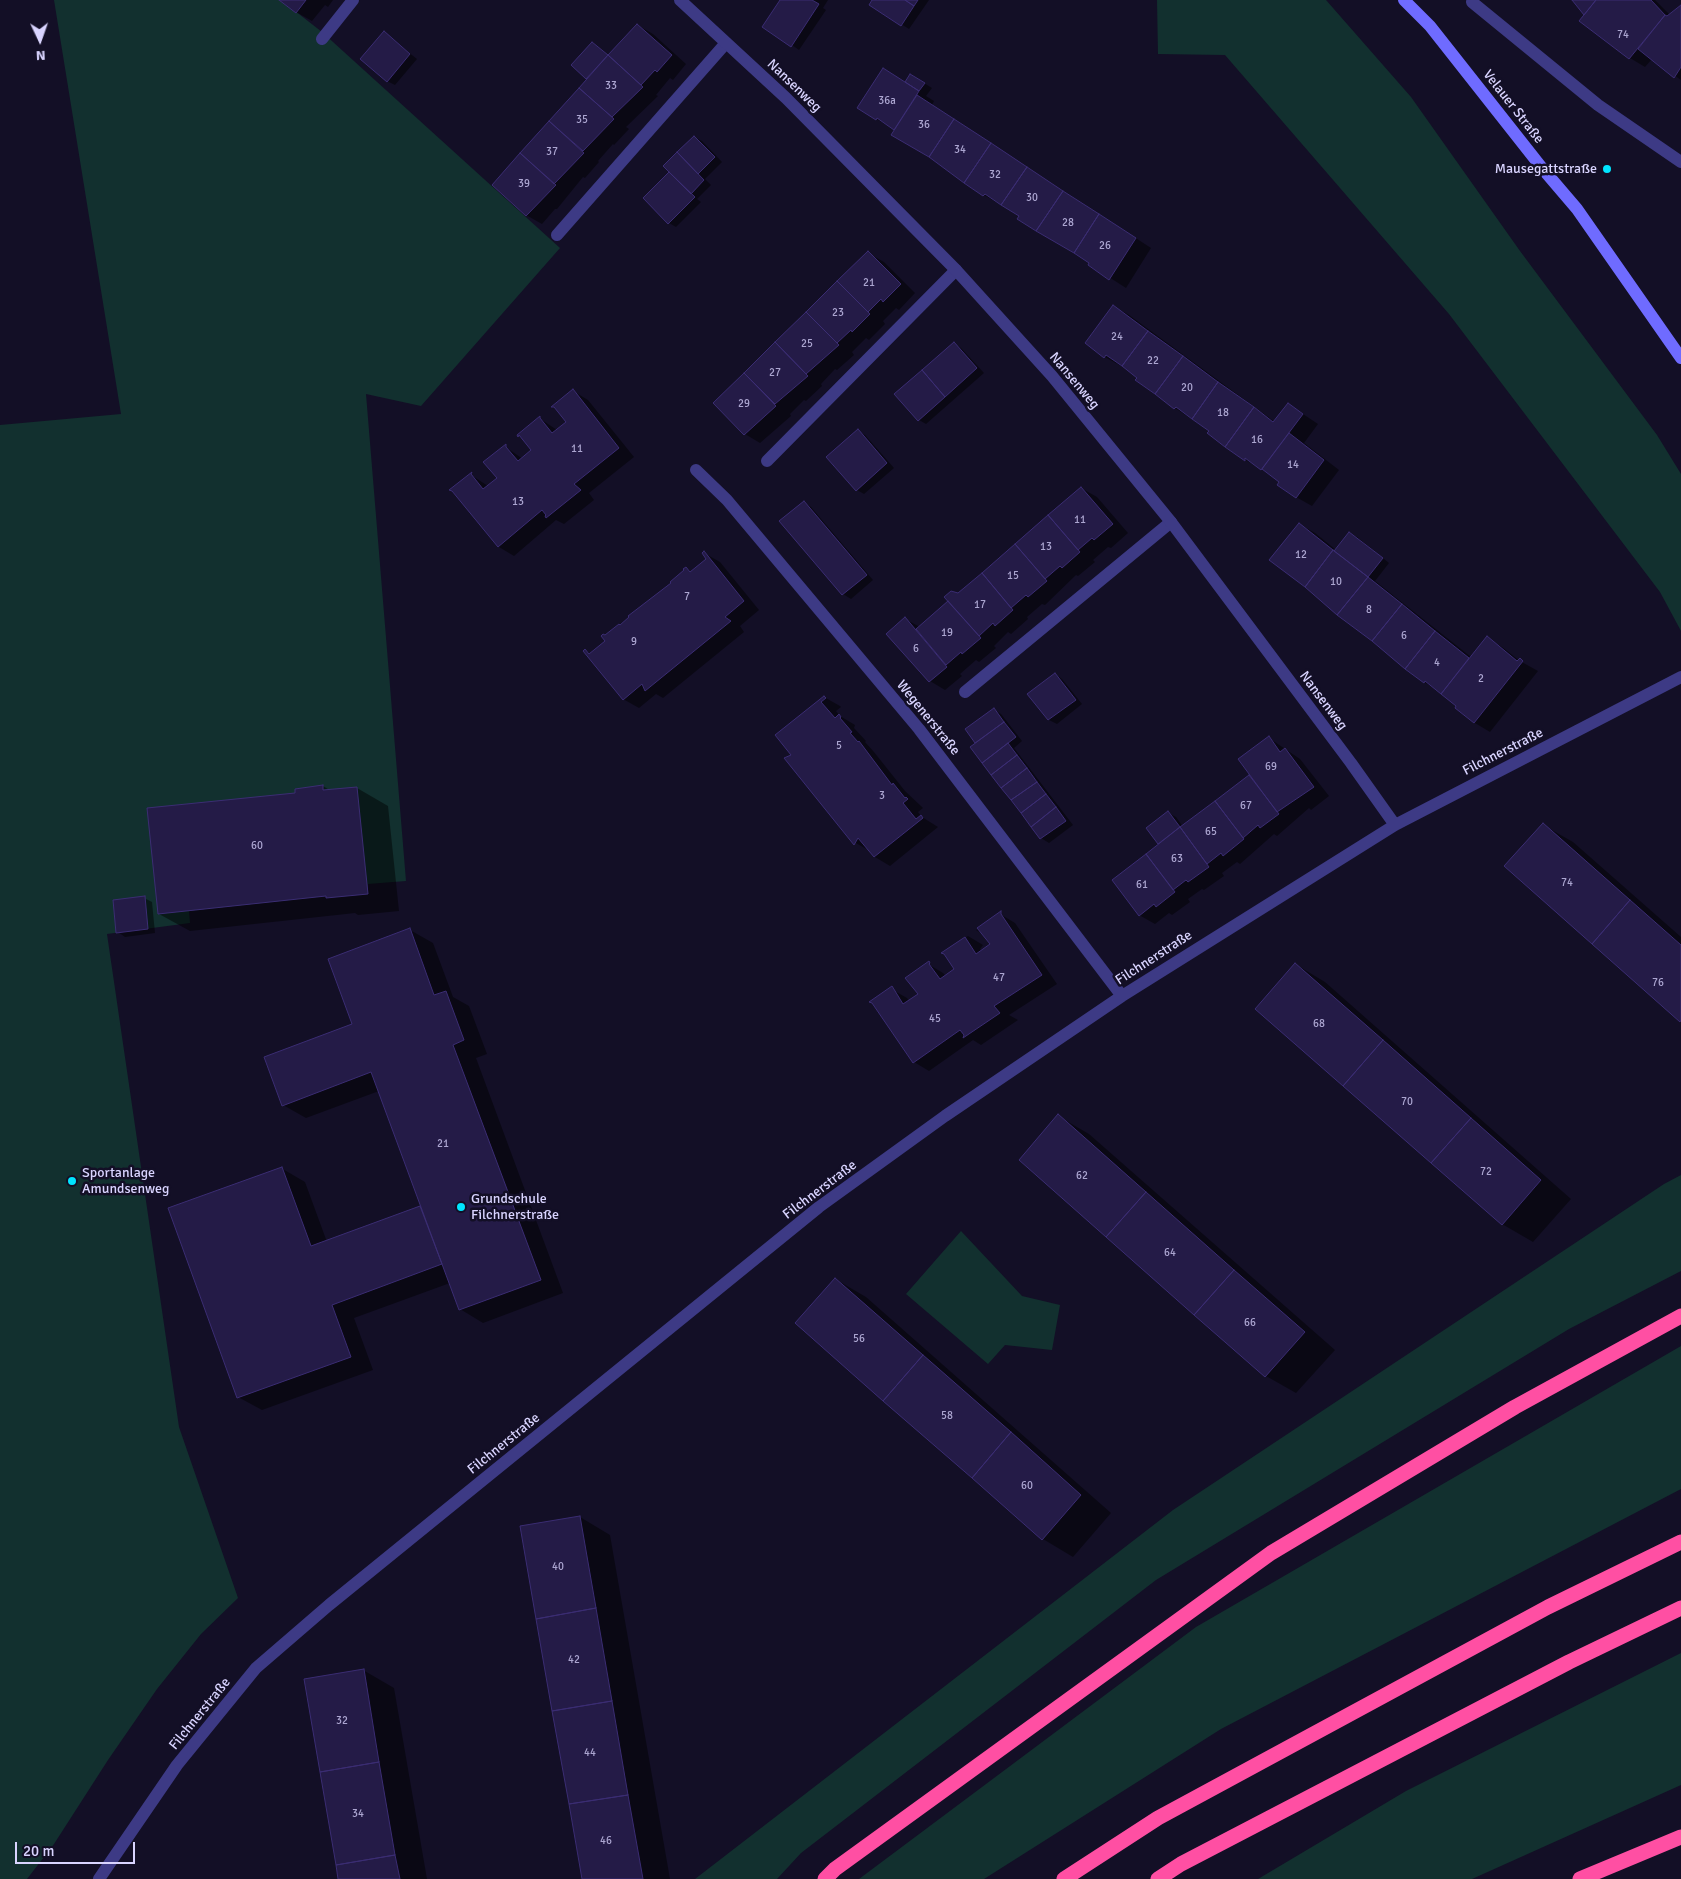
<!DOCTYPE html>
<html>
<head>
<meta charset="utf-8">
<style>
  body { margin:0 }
  #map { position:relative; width:1681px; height:1879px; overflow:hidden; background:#130f26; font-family:Signika,sans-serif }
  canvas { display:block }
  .north { position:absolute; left:15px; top:15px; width:50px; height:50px; -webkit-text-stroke:4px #130f26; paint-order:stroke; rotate:177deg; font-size:14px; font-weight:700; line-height:20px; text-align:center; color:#d9d4ff }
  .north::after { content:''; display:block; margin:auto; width:18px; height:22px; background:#d9d4ff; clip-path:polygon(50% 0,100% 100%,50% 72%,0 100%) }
  .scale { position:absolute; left:15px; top:1842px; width:120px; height:22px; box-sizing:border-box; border:2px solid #d9d4ff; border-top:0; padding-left:6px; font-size:15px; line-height:18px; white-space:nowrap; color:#d9d4ff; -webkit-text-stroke:4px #130f26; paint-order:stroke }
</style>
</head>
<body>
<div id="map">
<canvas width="1681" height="1879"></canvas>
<div class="north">N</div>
<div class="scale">20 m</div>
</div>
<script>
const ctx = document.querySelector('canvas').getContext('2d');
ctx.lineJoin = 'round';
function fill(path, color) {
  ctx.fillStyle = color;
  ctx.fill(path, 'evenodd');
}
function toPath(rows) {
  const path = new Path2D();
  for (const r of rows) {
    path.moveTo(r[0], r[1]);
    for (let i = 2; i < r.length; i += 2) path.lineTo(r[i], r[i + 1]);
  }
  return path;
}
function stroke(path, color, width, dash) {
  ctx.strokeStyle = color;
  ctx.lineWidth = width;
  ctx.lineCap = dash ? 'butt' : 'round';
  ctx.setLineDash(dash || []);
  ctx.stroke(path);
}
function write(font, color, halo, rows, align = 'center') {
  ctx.font = font + ' Signika,sans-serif';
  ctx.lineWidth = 5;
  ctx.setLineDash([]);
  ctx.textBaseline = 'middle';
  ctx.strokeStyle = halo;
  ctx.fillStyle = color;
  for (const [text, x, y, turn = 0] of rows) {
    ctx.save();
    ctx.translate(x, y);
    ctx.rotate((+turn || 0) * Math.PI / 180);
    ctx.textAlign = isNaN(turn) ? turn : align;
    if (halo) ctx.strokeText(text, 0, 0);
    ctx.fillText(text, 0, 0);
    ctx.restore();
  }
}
fill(toPath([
  [54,0,281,0,322,32,560,248,421,406,366,394,406,881,368,884,368,894,326,898,326,896,189,911,190,923,107,934,179,1427,238,1598,201,1634,157,1689,108,1760,54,1844,27,1879,0,1879,0,425,121,414],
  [1157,0,1326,0,1411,97,1520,251,1657,435,1681,474,1681,631,1660,592,1449,314,1225,55,1158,54],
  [1681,1175,1681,1271,1569,1329,1156,1580,801,1853,777,1879,695,1879,1173,1510,1664,1184],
  [961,1231,1022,1296,1060,1305,1052,1350,1005,1345,988,1364,906,1294],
  [1681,1346,1681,1489,1221,1729,984,1879,859,1879,1196,1627],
  [1681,1653,1681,1785,1472,1879,1258,1879,1406,1791]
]), '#12302f');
fill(toPath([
  [281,0,333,0,328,7,325,5,312,21,296,12],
  [782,0,828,0,823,8,826,10,799,50,792,45],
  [874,0,929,0,909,29,871,5],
  [1574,0,1655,0,1670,15,1681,7,1681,80,1652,59,1645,67,1630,58,1581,21,1585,15],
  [637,25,653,34,686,64,673,80,670,78,656,95,658,96,626,127,629,129,614,145,613,144,598,161,599,162,585,178,583,177,557,209,555,209,542,224,526,215,493,185,589,79,573,65,593,43,610,56],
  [384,33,417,59,395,85,387,81],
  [884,69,906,83,911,75,932,88,926,96,934,101,932,105,1151,248,1126,288,1090,265,1091,263,1020,216,984,195,896,129,876,119],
  [694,137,702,141,722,162,705,179,711,185,697,199,701,202,676,227,669,223,671,172],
  [868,253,884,262,915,293,899,310,896,308,883,321,885,324,869,340,866,338,852,352,854,355,837,370,835,369,821,384,822,386,806,401,804,400,790,414,791,416,760,443,745,434,715,403],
  [1113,306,1129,315,1275,422,1288,404,1318,424,1304,443,1339,470,1312,506,1296,497,1281,482,1261,468,1245,460,1208,433,1210,431,1175,408,1121,364,1121,366,1105,357,1087,343],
  [954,343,961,348,984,373,926,424,919,420],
  [573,391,588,400,634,457,589,493,594,500,564,524,556,520,514,556,499,547,452,489,471,475,488,486,499,478,504,446,523,459,533,450,539,418,557,430,567,422],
  [858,431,865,435,894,468,864,494,857,490],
  [1081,488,1097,497,1128,533,1111,548,1108,547,1093,560,1095,562,1078,576,1076,575,1045,605,1042,604,1027,617,1028,619,1011,634,1008,632,994,646,996,648,979,662,976,660,960,674,962,676,945,690,930,681,905,619,920,627],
  [804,502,811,507,873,580,851,599,843,594,781,522],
  [1299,524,1315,533,1336,550,1349,533,1357,537,1389,563,1375,581,1471,657,1487,638,1502,647,1520,661,1538,671,1490,732,1475,723,1439,691,1424,682,1271,560],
  [704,553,720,562,759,610,740,626,744,632,663,698,656,694,639,708,623,699,585,650,591,654,607,641,605,636,673,583,686,568,692,572,708,559],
  [1055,674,1062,679,1082,704,1057,724,1049,720,1029,694],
  [824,697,840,706,841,707,836,711,840,716,855,725,854,728,866,741,865,742,874,752,905,791,922,807,923,808,918,812,922,817,938,827,890,866,875,857,870,851,854,842,793,755,777,736],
  [994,710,1001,714,1022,741,1014,748,1073,825,1049,843,1041,838,972,747,977,743,967,730],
  [1269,738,1300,759,1329,796,1311,810,1309,808,1277,836,1274,834,1240,864,1237,862,1222,873,1224,876,1204,890,1202,889,1188,899,1190,902,1172,915,1169,913,1155,924,1139,915,1168,813,1176,817,1183,827,1251,775],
  [323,786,331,791,357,788,388,806,399,911,358,915,355,913,190,931,159,914,296,794],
  [1543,825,1573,842,1681,937,1681,1021,1505,866],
  [144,898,152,902,155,933,125,937,118,932],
  [1000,914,1015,923,1057,984,1009,1015,1018,1020,981,1045,973,1040,929,1071,914,1062,891,989,907,998,909,1001,920,994,928,964,943,973,946,976,956,970,944,953,968,936,983,945,980,949,982,951,992,944,987,937,976,930],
  [410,930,433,943,453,997,469,1006,487,1054,476,1058,563,1293,483,1323,460,1309,450,1283,354,1318,373,1370,262,1410,238,1397,281,1168,305,1182,327,1242,422,1207,379,1091,306,1118,283,1105,354,1025],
  [1295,964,1325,982,1571,1199,1533,1242,1502,1224],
  [1058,1116,1089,1134,1335,1350,1296,1393,1266,1376],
  [835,1279,866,1297,1111,1513,1073,1557,1043,1539,797,1323],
  [580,1517,610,1535,670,1879,583,1879],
  [363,1670,394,1688,427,1879,339,1879]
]), '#0007');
const building = toPath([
  [279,0,306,0,296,13,279,0],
  [780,0,812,0,819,4,791,47,762,27,780,0],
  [872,0,905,0,914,6,901,26,869,5,872,0],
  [905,0,918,0,914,6,905,0],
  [1572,0,1596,0,1584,15,1572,0],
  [1596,0,1651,0,1665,15,1629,59,1579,21,1596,0],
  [1681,5,1681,67,1674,78,1638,49,1665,15,1667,16,1681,5],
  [637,24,672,55,657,72,655,70,641,85,608,55,637,24],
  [384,31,410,54,387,82,360,59,384,31],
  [592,42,608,55,586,79,571,65,592,42],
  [608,55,643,87,612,117,579,88,608,55],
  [883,68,919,91,894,130,877,118,876,120,857,108,883,68],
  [910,74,925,83,919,91,905,82,910,74],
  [579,88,614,119,583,151,549,121,579,88],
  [917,95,954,119,929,157,891,135,917,95],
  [954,119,991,143,964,183,929,157,954,119],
  [549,121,584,153,554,184,520,153,549,121],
  [694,136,715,157,698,174,677,152,694,136],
  [991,143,1027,167,1001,205,985,194,983,196,964,183,991,143],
  [677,152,704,180,691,194,663,166,677,152],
  [520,153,556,185,526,216,492,185,520,153],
  [1027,167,1063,191,1036,231,1017,219,1019,216,1001,205,1027,167],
  [669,172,695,197,668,224,643,198,669,172],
  [1063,191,1099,214,1074,253,1036,231,1063,191],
  [1099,214,1136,238,1109,280,1088,265,1089,263,1074,253,1099,214],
  [868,251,901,284,883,302,881,299,868,312,837,281,868,251],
  [837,281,870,314,852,332,851,330,837,343,806,312,837,281],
  [1113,305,1148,331,1122,366,1106,355,1104,358,1085,343,1113,305],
  [806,312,839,345,806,374,775,342,806,312],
  [1148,331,1183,356,1155,394,1135,380,1137,378,1122,366,1148,331],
  [775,342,808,376,775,404,744,373,775,342],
  [954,342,977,368,945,397,922,370,954,342],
  [1183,356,1218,382,1192,419,1176,407,1174,409,1155,394,1183,356],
  [922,370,945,397,918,421,894,394,922,370],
  [744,373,776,406,744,435,713,403,744,373],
  [1218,382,1254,407,1225,447,1207,433,1209,431,1192,419,1218,382],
  [573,389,619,448,574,484,581,490,546,518,545,516,546,515,542,510,498,547,452,491,449,490,472,472,471,474,483,489,497,478,483,462,506,444,506,447,518,461,531,450,519,435,518,437,517,435,540,416,540,418,552,433,566,422,554,407,551,407,573,389],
  [1288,403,1303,414,1261,470,1245,458,1245,461,1225,447,1254,407,1273,422,1288,403],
  [858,429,887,463,856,491,826,457,858,429],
  [1289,433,1324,460,1296,498,1277,485,1279,482,1262,469,1289,433],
  [1081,487,1113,524,1094,540,1092,538,1078,550,1048,515,1081,487],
  [804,501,867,575,842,595,779,521,804,501],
  [1048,515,1080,552,1062,568,1060,566,1045,579,1015,544,1048,515],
  [1299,523,1333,550,1305,587,1269,560,1299,523],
  [1349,532,1383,558,1368,577,1334,551,1349,532],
  [1015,544,1047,581,1028,597,1026,595,1011,608,982,573,1015,544],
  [1333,550,1368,577,1337,615,1305,587,1333,550],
  [704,551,744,601,725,617,731,621,645,691,642,684,623,700,583,651,585,649,589,654,605,641,601,636,603,634,605,635,619,624,620,625,629,617,628,616,671,583,670,582,684,570,683,569,686,567,690,572,706,559,702,553,704,551],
  [982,573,1013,610,995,626,993,623,979,636,944,597,951,591,958,593,982,573],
  [1368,577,1402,604,1372,641,1337,615,1368,577],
  [948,601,981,638,962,654,961,652,946,665,916,629,948,601],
  [1402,604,1435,631,1405,669,1372,641,1402,604],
  [905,617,947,667,929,682,886,634,905,617],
  [1435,631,1469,658,1441,694,1425,681,1424,683,1405,669,1435,631],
  [1487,636,1517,661,1520,658,1523,661,1474,723,1455,708,1456,706,1441,694,1487,636],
  [1055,673,1076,700,1048,720,1027,694,1055,673],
  [824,696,826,698,821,702,835,718,839,714,841,717,840,718,852,732,850,733,858,742,859,741,892,785,893,783,905,798,906,797,908,799,903,803,916,819,921,815,923,818,874,857,858,838,854,845,784,758,791,755,775,735,824,696],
  [994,708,1004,722,975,743,965,729,994,708],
  [1004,722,1016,737,982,763,970,747,1004,722],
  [1269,736,1280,752,1285,748,1314,787,1277,812,1238,759,1269,736],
  [1008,743,1017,755,991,775,982,763,1008,743],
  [1017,755,1027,768,1001,788,991,775,1017,755],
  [1027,768,1037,782,1011,800,1001,788,1027,768],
  [1249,775,1279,814,1260,828,1258,825,1243,838,1215,801,1249,775],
  [1037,782,1046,794,1021,813,1011,800,1037,782],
  [323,785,323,790,357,787,368,894,326,898,326,896,158,914,147,808,295,793,295,789,323,785],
  [1046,794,1056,807,1031,827,1021,813,1046,794],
  [1215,801,1244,839,1223,856,1221,853,1207,864,1180,827,1215,801],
  [1056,807,1066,821,1040,839,1031,827,1056,807],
  [1168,811,1180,827,1158,844,1146,828,1168,811],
  [1543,823,1630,900,1592,944,1504,866,1543,823],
  [1180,827,1209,867,1188,882,1186,880,1173,890,1146,854,1180,827],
  [1146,854,1175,892,1156,907,1154,904,1139,916,1112,880,1146,854],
  [145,896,148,929,116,933,113,900,145,896],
  [1630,900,1681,945,1681,1020,1680,1022,1592,944,1630,900],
  [1001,911,1001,914,1042,975,994,1006,1000,1013,963,1038,964,1035,960,1030,913,1063,872,1003,869,1002,892,986,903,1004,918,994,905,978,929,961,930,963,929,964,940,979,954,969,944,954,941,953,965,937,976,954,990,944,977,928,1001,911],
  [410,928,434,995,446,991,464,1040,453,1045,541,1280,459,1310,371,1072,282,1106,264,1057,352,1024,328,959,410,928],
  [1295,963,1383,1040,1343,1086,1255,1009,1295,963],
  [1383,1040,1471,1118,1431,1163,1343,1086,1383,1040],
  [1058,1114,1146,1192,1106,1237,1019,1160,1058,1114],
  [1471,1118,1541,1180,1502,1225,1431,1163,1471,1118],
  [282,1167,311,1246,420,1206,442,1264,332,1305,351,1357,237,1398,168,1208,282,1167],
  [1146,1192,1234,1270,1194,1315,1106,1237,1146,1192],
  [1234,1270,1305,1332,1265,1377,1194,1315,1234,1270],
  [835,1278,923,1355,883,1401,795,1323,835,1278],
  [923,1355,1011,1432,972,1478,883,1401,923,1355],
  [1011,1432,1081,1495,1042,1540,972,1478,1011,1432],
  [580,1516,596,1608,536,1619,520,1526,580,1516],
  [596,1608,612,1701,552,1711,536,1619,596,1608],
  [364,1669,379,1762,320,1772,304,1679,364,1669],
  [612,1701,628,1795,569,1804,552,1711,612,1701],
  [379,1762,395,1855,336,1865,320,1772,379,1762],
  [628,1795,643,1879,582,1879,569,1804,628,1795],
  [395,1855,400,1879,338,1879,336,1865,395,1855]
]);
fill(building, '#241b47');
stroke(building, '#3b2d73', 1);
stroke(toPath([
  [322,39,353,0],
  [557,235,726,43],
  [767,461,956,270],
  [965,692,1171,522]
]), '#3d3a85', 12);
stroke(toPath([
  [680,0,786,98,956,270,1052,376,1171,522,1351,763,1395,825],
  [1472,2,1598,105,1681,162],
  [696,470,727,500,919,729,1122,996],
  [99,1879,177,1765,256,1668,329,1605,819,1207,945,1116,1122,996,1395,825,1681,677]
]), '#3d3a85', 12);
stroke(toPath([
  [1404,0,1430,26,1542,168,1577,209,1681,358]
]), '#6f6bff', 12);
stroke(toPath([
  [825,1879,835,1869,1271,1553,1515,1407,1681,1316],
  [1064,1879,1158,1818,1548,1607,1681,1542],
  [1158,1879,1181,1864,1569,1662,1681,1608],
  [1580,1879,1681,1837]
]), '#ff4fa3', 15);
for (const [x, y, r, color] of [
  [1607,169,5,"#00e5ff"],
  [72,1181,5,"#00e5ff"],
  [461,1207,5,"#00e5ff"]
]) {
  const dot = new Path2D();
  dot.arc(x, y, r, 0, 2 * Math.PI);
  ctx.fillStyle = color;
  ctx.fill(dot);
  stroke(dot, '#130f26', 2);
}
write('11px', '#aca6d1', null, [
  ["74",1623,35],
  ["33",611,86],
  ["36a",887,101],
  ["35",582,120],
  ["36",924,125],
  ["34",960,150],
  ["37",552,152],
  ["32",995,175],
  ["39",524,184],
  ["30",1032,198],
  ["28",1068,223],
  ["26",1105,246],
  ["21",869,283],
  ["23",838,313],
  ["24",1117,337],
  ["25",807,344],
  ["22",1153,361],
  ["27",775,373],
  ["20",1187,388],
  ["29",744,404],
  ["18",1223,413],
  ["16",1257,440],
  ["11",577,449],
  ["14",1293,465],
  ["13",518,502],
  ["11",1080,520],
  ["13",1046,547],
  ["12",1301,555],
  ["15",1013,576],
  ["10",1336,582],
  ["7",687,597],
  ["17",980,605],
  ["8",1369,610],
  ["19",947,633],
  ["6",1404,636],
  ["9",634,642],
  ["6",916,649],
  ["4",1437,663],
  ["2",1481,679],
  ["5",839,746],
  ["69",1271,767],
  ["3",882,796],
  ["67",1246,806],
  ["65",1211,832],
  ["60",257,846],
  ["63",1177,859],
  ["74",1567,883],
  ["61",1142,885],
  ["47",999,978],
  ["76",1658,983],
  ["45",935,1019],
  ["68",1319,1024],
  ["70",1407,1102],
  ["21",443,1144],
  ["72",1486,1172],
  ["62",1082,1176],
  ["64",1170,1253],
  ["66",1250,1323],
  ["56",859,1339],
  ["58",947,1416],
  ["60",1027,1486],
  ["40",558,1567],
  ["42",574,1660],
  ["32",342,1721],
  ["44",590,1753],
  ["34",358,1814],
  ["46",606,1841]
]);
write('14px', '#d9d4ff', '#130f26', [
  ["Nansenweg",794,86,44],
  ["Velauer Straße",1513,107,52],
  ["Nansenweg",1074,381,50],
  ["Nansenweg",1323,701,53],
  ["Wegenerstraße",928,718,51],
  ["Filchnerstraße",1503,752,-27],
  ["Filchnerstraße",1154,958,-33],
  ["Filchnerstraße",820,1190,-37],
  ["Filchnerstraße",504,1444,-39],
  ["Filchnerstraße",200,1714,-51]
]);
write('14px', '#d9d4ff', '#130f26', [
  ["Mausegattstraße",1597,169,"right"],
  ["Sportanlage",82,1173],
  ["Amundsenweg",82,1189],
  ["Grundschule",471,1199],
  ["Filchnerstraße",471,1215]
], 'left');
</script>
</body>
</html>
